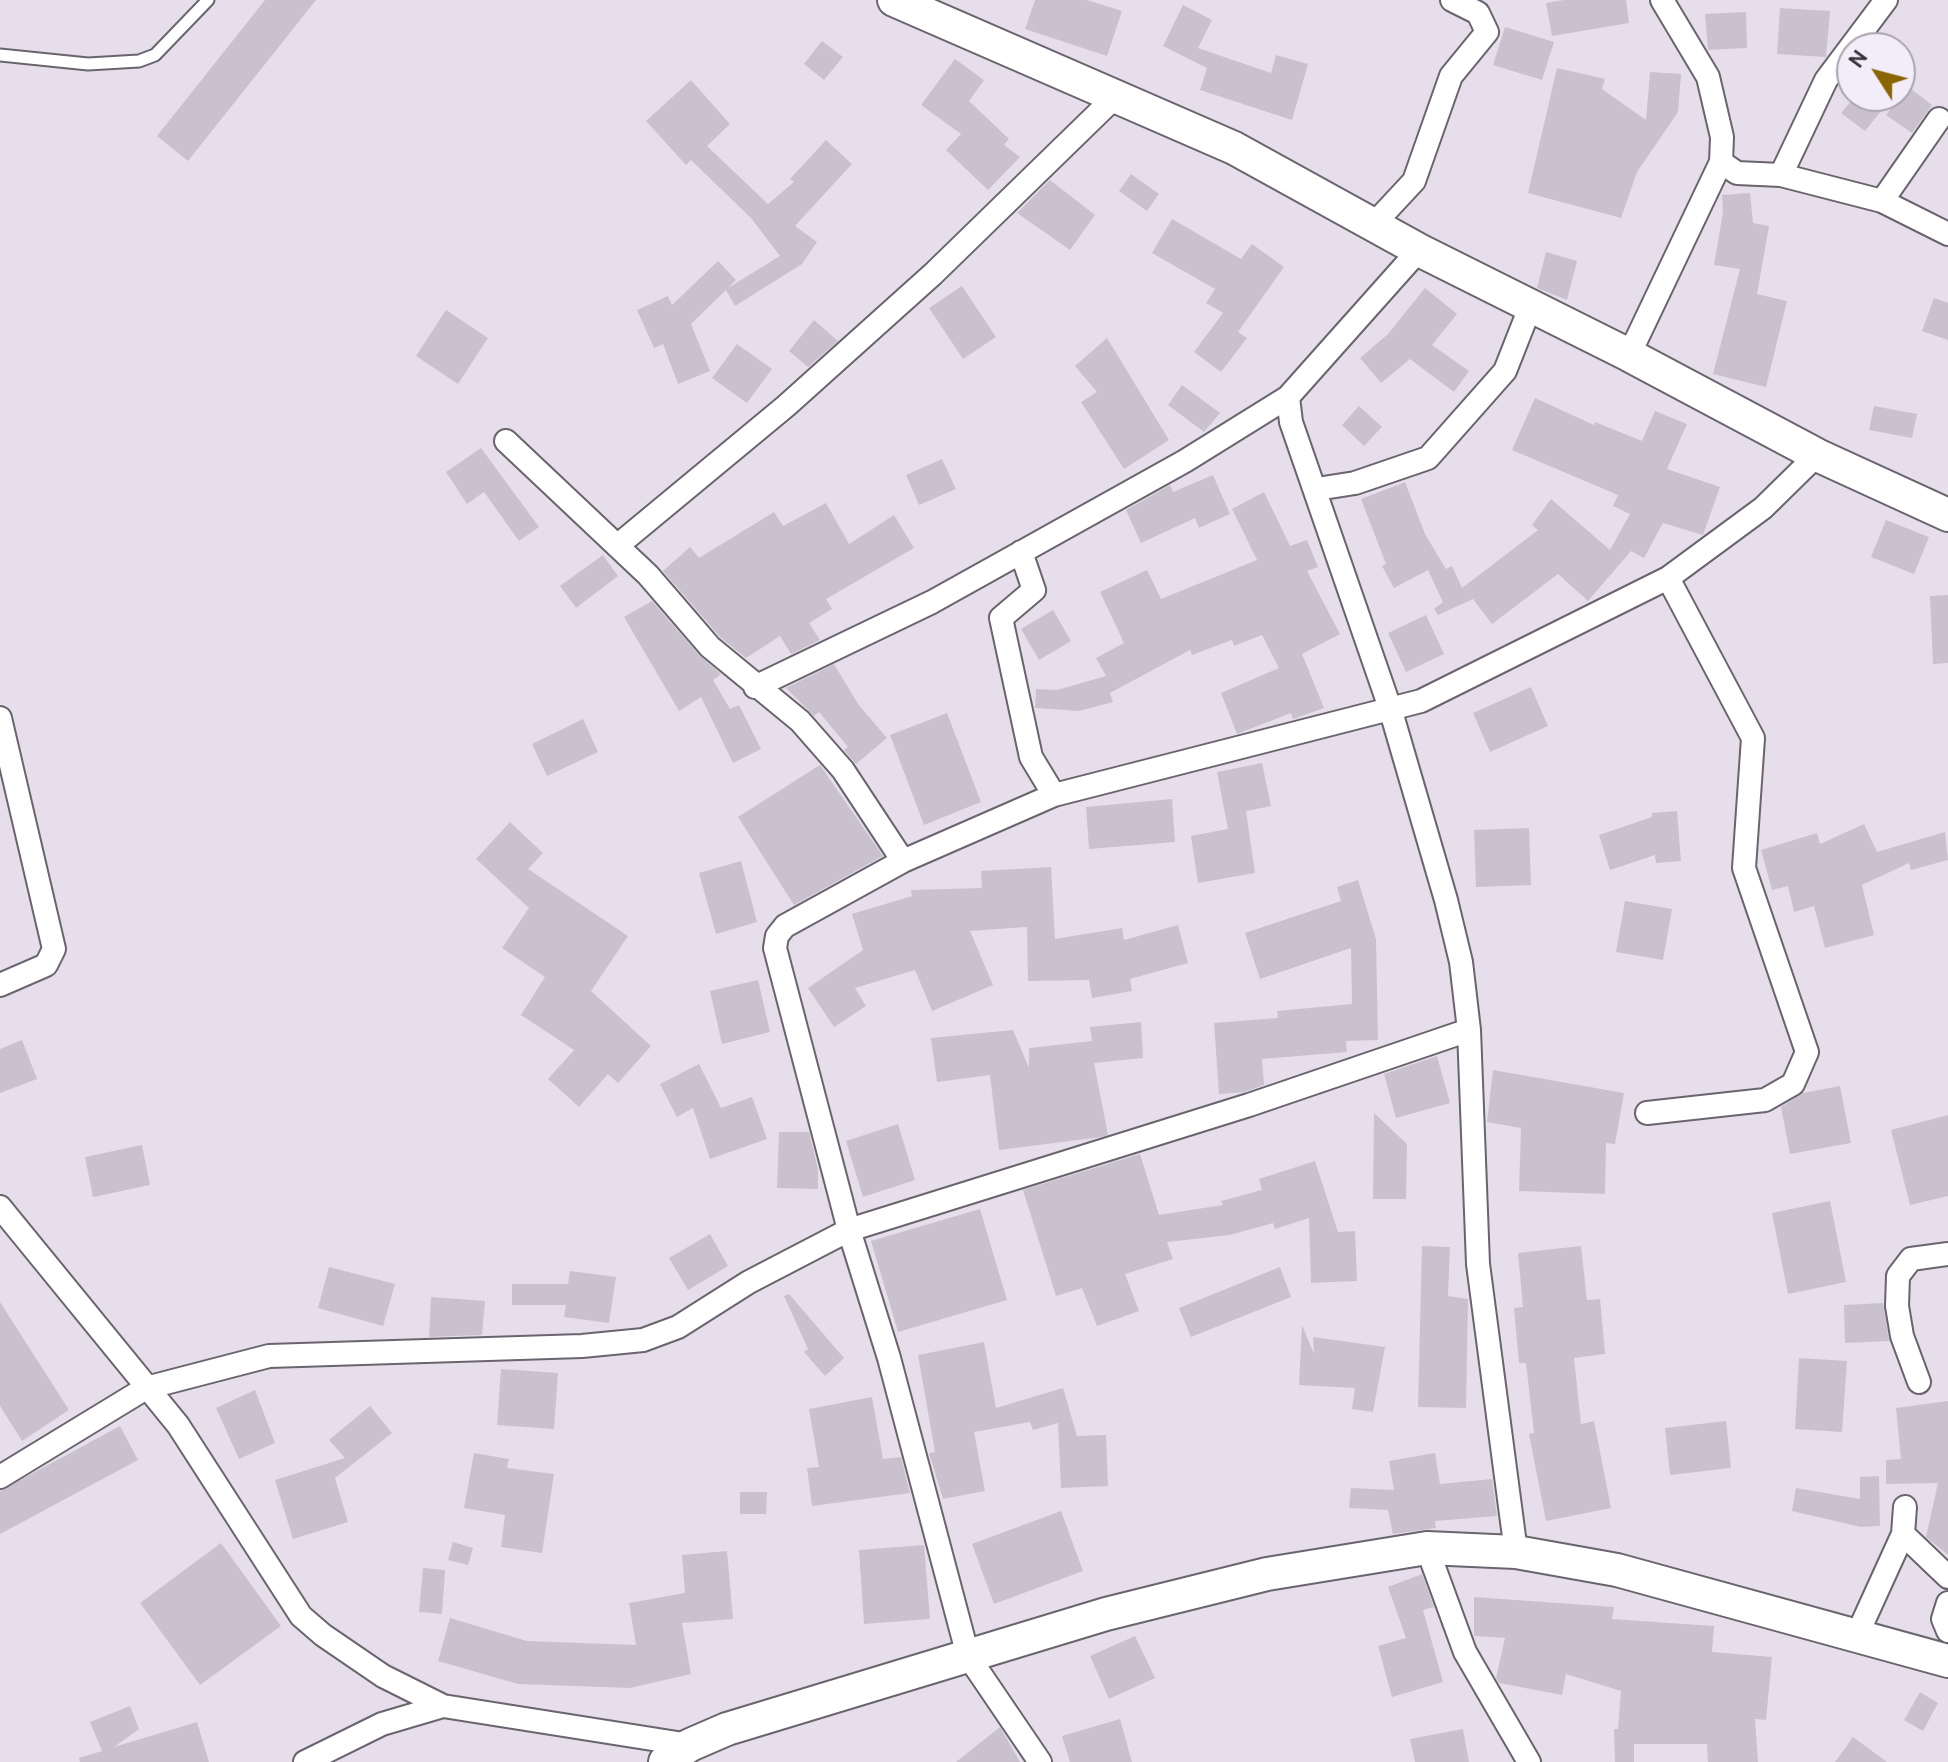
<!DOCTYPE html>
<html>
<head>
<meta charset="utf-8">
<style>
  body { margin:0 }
  #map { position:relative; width:1948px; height:1762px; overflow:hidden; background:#e6dfeb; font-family:Cabin,sans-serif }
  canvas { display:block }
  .north { position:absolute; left:1836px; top:32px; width:80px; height:80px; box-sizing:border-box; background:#f3edf9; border:2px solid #a9a4ad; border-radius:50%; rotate:306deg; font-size:22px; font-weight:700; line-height:32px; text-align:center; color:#39363b }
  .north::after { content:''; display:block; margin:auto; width:28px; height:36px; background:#8a6503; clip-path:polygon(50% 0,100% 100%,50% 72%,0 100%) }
</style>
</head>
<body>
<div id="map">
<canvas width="1948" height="1762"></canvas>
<div class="north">N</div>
</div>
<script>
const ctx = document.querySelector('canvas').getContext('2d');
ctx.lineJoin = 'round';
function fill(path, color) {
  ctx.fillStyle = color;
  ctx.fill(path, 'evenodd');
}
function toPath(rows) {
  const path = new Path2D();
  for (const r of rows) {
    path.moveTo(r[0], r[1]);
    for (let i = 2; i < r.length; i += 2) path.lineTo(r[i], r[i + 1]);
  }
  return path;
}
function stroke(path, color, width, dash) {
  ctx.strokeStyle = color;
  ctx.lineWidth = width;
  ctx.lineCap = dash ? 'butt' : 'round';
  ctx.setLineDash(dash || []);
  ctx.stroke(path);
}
fill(toPath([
  [265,0,316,0,188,161,157,136],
  [1035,0,1087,0,1122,11,1107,56,1025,29],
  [1564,0,1626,0,1629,23,1552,36,1546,3],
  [1183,5,1212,20,1198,48,1271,73,1276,55,1308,64,1292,120,1200,90,1207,68,1163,46],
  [1780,8,1830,11,1826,57,1777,54],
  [1746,12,1747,48,1708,50,1705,14],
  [1505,27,1554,42,1542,80,1493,65],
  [822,41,843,57,824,80,804,64],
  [955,59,984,80,969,101,1009,139,1004,145,1020,157,988,190,946,150,961,134,921,105],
  [1557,68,1605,79,1602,89,1646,120,1650,72,1681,74,1678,112,1637,172,1621,218,1528,193],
  [691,80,730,124,707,146,768,204,794,182,790,179,826,140,852,164,795,226,817,242,802,264,735,306,726,290,691,324,710,371,678,384,663,344,654,348,637,310,668,296,672,305,718,261,736,280,728,288,780,256,751,218,691,160,686,165,646,121],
  [1907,86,1932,105,1912,133,1886,115],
  [1855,96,1875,96,1886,105,1865,131,1841,113],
  [1131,174,1159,194,1147,211,1119,191],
  [1050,180,1095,215,1070,250,1017,213],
  [1750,193,1753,223,1769,226,1757,294,1787,301,1766,387,1713,374,1740,269,1714,265,1723,212,1722,195],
  [1172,219,1241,259,1252,244,1284,267,1238,332,1247,338,1221,372,1194,352,1223,313,1206,303,1215,289,1152,253],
  [1546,252,1577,261,1567,300,1537,288],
  [962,286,996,337,963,359,929,308],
  [1425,288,1457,314,1432,345,1469,371,1454,392,1410,359,1381,383,1360,358,1388,334],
  [1934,298,1948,303,1948,340,1922,331],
  [446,310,488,338,458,384,416,356],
  [814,320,838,341,808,367,789,351],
  [1107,338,1169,440,1124,469,1081,402,1097,392,1075,366],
  [737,344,772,369,747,403,712,378],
  [1182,385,1220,413,1204,432,1168,405],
  [1535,398,1594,425,1595,422,1642,441,1655,411,1687,424,1667,469,1720,487,1703,535,1663,523,1644,558,1631,551,1588,601,1558,574,1492,624,1473,599,1438,615,1434,609,1443,602,1428,570,1394,588,1382,566,1386,564,1361,499,1405,482,1425,534,1446,569,1452,566,1462,588,1538,530,1532,525,1551,499,1610,550,1630,514,1613,506,1618,495,1512,450],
  [1359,406,1382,427,1364,446,1342,425],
  [1874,406,1917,414,1912,438,1869,430],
  [481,448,539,527,519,541,484,492,467,504,446,472],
  [942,459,956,489,919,505,906,475],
  [1213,475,1230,514,1199,528,1195,518,1141,543,1126,510,1170,485,1173,492],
  [1264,492,1290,546,1307,540,1318,567,1307,571,1340,634,1302,654,1324,708,1293,719,1291,713,1237,734,1221,693,1279,668,1262,635,1234,646,1232,640,1192,655,1190,650,1110,693,1113,702,1079,711,1035,708,1036,689,1057,690,1106,676,1096,658,1124,643,1100,592,1147,570,1161,599,1257,560,1232,509],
  [826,503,849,544,894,515,914,548,826,599,832,609,809,623,820,640,791,654,780,636,746,658,720,637,663,571,690,547,699,558,774,512,783,526],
  [1886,520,1929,537,1914,574,1871,557],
  [603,555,618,576,576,608,560,586],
  [1948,595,1948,663,1933,664,1930,596],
  [652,601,700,656,721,674,713,680,730,709,739,705,761,749,733,763,701,697,679,711,624,617],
  [1053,610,1071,641,1039,660,1021,629],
  [1426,615,1444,654,1406,672,1388,633],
  [834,664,858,704,887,738,856,764,844,750,848,747,819,712,814,716,786,688],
  [1531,687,1548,726,1490,752,1473,713],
  [947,713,981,802,924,825,890,735],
  [583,719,598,752,547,776,532,744],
  [1262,763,1271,806,1246,811,1255,873,1198,883,1191,836,1228,829,1217,772],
  [820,765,883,856,794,905,738,817],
  [1172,799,1175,842,1089,849,1086,807],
  [1677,811,1681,861,1656,863,1655,855,1610,870,1599,835,1652,817,1652,813],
  [510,822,543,853,528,869,628,936,591,991,651,1046,618,1083,608,1074,579,1107,548,1079,574,1050,521,1015,545,977,502,948,529,908,476,859],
  [1864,824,1877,852,1945,832,1948,860,1911,870,1909,863,1862,885,1874,935,1825,948,1814,906,1794,912,1788,886,1772,890,1761,850,1817,833,1820,844],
  [1529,828,1531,885,1476,887,1474,830],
  [741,861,757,922,716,934,699,873],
  [1051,867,1055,939,1122,928,1124,940,1178,925,1188,963,1130,979,1132,991,1092,998,1089,980,1028,981,1027,927,970,931,993,985,932,1011,915,970,855,988,866,1006,834,1027,808,988,863,950,852,914,912,896,911,890,982,888,981,871],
  [1358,880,1376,939,1378,1040,1346,1041,1347,1052,1262,1059,1264,1085,1244,1092,1219,1094,1214,1023,1278,1018,1277,1011,1352,1004,1351,948,1260,979,1245,933,1341,901,1337,887],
  [1625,901,1672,909,1663,960,1616,952],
  [758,980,770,1032,722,1044,710,991],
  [1141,1022,1143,1058,1094,1063,1108,1135,1101,1137,999,1150,990,1075,937,1082,931,1038,1013,1030,1029,1068,1029,1048,1092,1041,1090,1027],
  [22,1040,37,1079,0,1093,0,1049],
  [1437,1056,1450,1103,1396,1118,1384,1074],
  [699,1064,721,1108,752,1097,767,1139,710,1159,693,1108,677,1117,660,1084],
  [1493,1070,1624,1093,1615,1144,1606,1143,1605,1194,1519,1191,1521,1128,1487,1122],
  [1840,1086,1851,1143,1790,1154,1781,1107,1803,1093],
  [1374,1113,1407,1144,1406,1199,1373,1199],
  [1948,1115,1948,1196,1910,1205,1891,1130],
  [898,1124,915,1180,863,1197,846,1141],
  [779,1132,809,1132,818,1169,818,1189,777,1188],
  [142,1145,150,1185,93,1197,85,1157],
  [1140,1154,1159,1215,1223,1205,1221,1201,1262,1190,1259,1179,1315,1161,1338,1232,1355,1231,1357,1281,1311,1283,1309,1218,1275,1229,1273,1223,1230,1235,1167,1242,1173,1259,1125,1274,1139,1311,1097,1326,1082,1288,1056,1296,1023,1190],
  [1830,1201,1846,1282,1788,1294,1772,1213],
  [980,1209,1007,1300,898,1332,871,1241],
  [710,1234,728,1266,688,1290,669,1258],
  [1422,1246,1450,1247,1448,1296,1468,1299,1466,1408,1418,1407],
  [1581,1246,1587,1300,1600,1299,1605,1354,1574,1358,1581,1424,1594,1421,1611,1508,1546,1521,1529,1434,1534,1433,1526,1363,1519,1363,1514,1308,1523,1307,1518,1253],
  [329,1267,395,1284,383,1326,318,1308],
  [1280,1267,1291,1297,1191,1337,1179,1308],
  [570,1271,616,1277,609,1323,564,1317,566,1305,512,1305,512,1284,568,1284],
  [789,1294,844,1358,825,1376,804,1352,808,1349,784,1296],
  [431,1297,485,1301,482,1335,429,1337],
  [0,1302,69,1410,22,1441,0,1406],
  [1883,1303,1889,1341,1845,1343,1844,1305],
  [1302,1325,1314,1354,1313,1337,1385,1347,1373,1412,1352,1409,1355,1388,1299,1385],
  [984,1342,996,1408,1063,1388,1077,1436,1106,1435,1108,1486,1061,1488,1058,1423,1033,1430,1030,1422,974,1432,985,1491,943,1499,929,1453,935,1452,918,1355],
  [1799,1358,1847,1361,1842,1432,1795,1429],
  [501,1369,558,1373,554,1429,497,1425],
  [255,1390,275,1443,239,1459,216,1408],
  [872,1397,883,1459,901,1457,910,1493,812,1506,807,1468,819,1467,809,1409],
  [1948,1401,1948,1555,1926,1537,1938,1483,1886,1484,1886,1460,1901,1459,1896,1408],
  [370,1406,392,1433,335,1478,348,1522,293,1539,275,1480,345,1458,329,1440],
  [1726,1421,1731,1468,1670,1475,1665,1428],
  [120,1426,138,1460,0,1534,0,1491],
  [474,1453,509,1459,507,1468,554,1474,542,1553,501,1547,505,1515,464,1508],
  [1435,1453,1440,1484,1492,1479,1497,1516,1435,1521,1436,1528,1393,1534,1388,1510,1349,1508,1351,1488,1394,1490,1389,1461],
  [1879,1476,1880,1526,1861,1527,1792,1511,1796,1488,1860,1499,1860,1477],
  [740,1492,767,1492,766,1514,740,1514],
  [1061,1511,1083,1571,994,1604,972,1544],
  [453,1542,473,1548,468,1565,448,1560],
  [221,1543,281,1626,200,1685,140,1603],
  [924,1545,930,1619,864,1624,859,1550],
  [727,1551,733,1619,682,1623,691,1674,630,1688,518,1684,438,1661,450,1618,527,1641,636,1645,629,1603,685,1593,682,1555],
  [423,1568,445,1570,442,1614,419,1612],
  [1422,1574,1434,1607,1423,1610,1443,1682,1392,1697,1378,1646,1406,1638,1388,1587],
  [1474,1597,1614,1607,1612,1619,1714,1626,1712,1652,1772,1657,1766,1720,1755,1719,1758,1762,1708,1762,1707,1744,1634,1744,1634,1762,1615,1762,1614,1729,1618,1729,1621,1691,1566,1674,1562,1695,1499,1683,1496,1678,1505,1638,1474,1636],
  [1135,1636,1155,1678,1109,1699,1090,1656],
  [1920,1692,1938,1703,1923,1731,1904,1720],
  [130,1706,139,1729,114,1747,197,1722,209,1762,80,1762,79,1758,102,1751,90,1722],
  [1120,1719,1132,1762,1070,1762,1062,1736],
  [1000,1727,1020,1762,956,1762],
  [1463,1729,1469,1762,1415,1762,1410,1739],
  [1853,1737,1887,1762,1835,1762]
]), '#c9c2ce');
const lane = toPath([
  [0,55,88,64,139,61,155,55,208,0]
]);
const street = toPath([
  [1721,162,1737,173,1781,175,1882,201,1948,234],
  [1781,175,1826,80,1886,0],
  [1882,201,1939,119],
  [1373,225,1414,181,1451,76,1487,32,1478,13,1452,0],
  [1629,355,1721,162,1722,137,1708,77,1662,0],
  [1288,397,1291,422,1390,708,1446,900,1461,962,1469,1030,1478,1264,1516,1552],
  [506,441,648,575,710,647,800,721,843,770,903,861],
  [1317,489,1355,483,1428,458,1505,371,1531,305],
  [617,546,786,406,933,274,1116,96],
  [1021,552,1034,590,1001,618,1031,757,1054,795],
  [755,687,932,602,1185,461,1288,397,1419,250],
  [0,718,54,949,46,965,0,985],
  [1647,1113,1765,1100,1793,1084,1807,1052,1744,868,1753,738,1668,578],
  [0,1207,178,1425,301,1616,323,1635,383,1676,443,1706,690,1745],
  [1919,1382,1902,1336,1897,1306,1898,1276,1911,1259,1948,1254],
  [0,1477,146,1388,269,1356,582,1346,643,1340,678,1327,749,1282,849,1230,1249,1105,1469,1030],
  [1903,1534,1948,1577],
  [1427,1548,1465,1652,1529,1762],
  [1948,1603,1943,1619,1948,1631],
  [1857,1635,1903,1534,1905,1507],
  [305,1762,382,1724,443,1706],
  [1040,1762,968,1656,889,1358,849,1230,775,948,777,936,785,926,903,861,1054,795,1421,701,1668,578,1763,508,1817,455]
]);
const secondary = toPath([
  [894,0,1234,148,1419,250,1629,355,1817,455,1948,515],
  [665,1762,690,1745,727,1729,1106,1614,1267,1574,1427,1548,1516,1552,1617,1570,1948,1661]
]);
stroke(lane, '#6a646e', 15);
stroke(street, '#6a646e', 26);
stroke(secondary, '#6a646e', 36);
stroke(lane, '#fff', 11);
stroke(street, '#fff', 22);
stroke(secondary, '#fff', 32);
</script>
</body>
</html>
